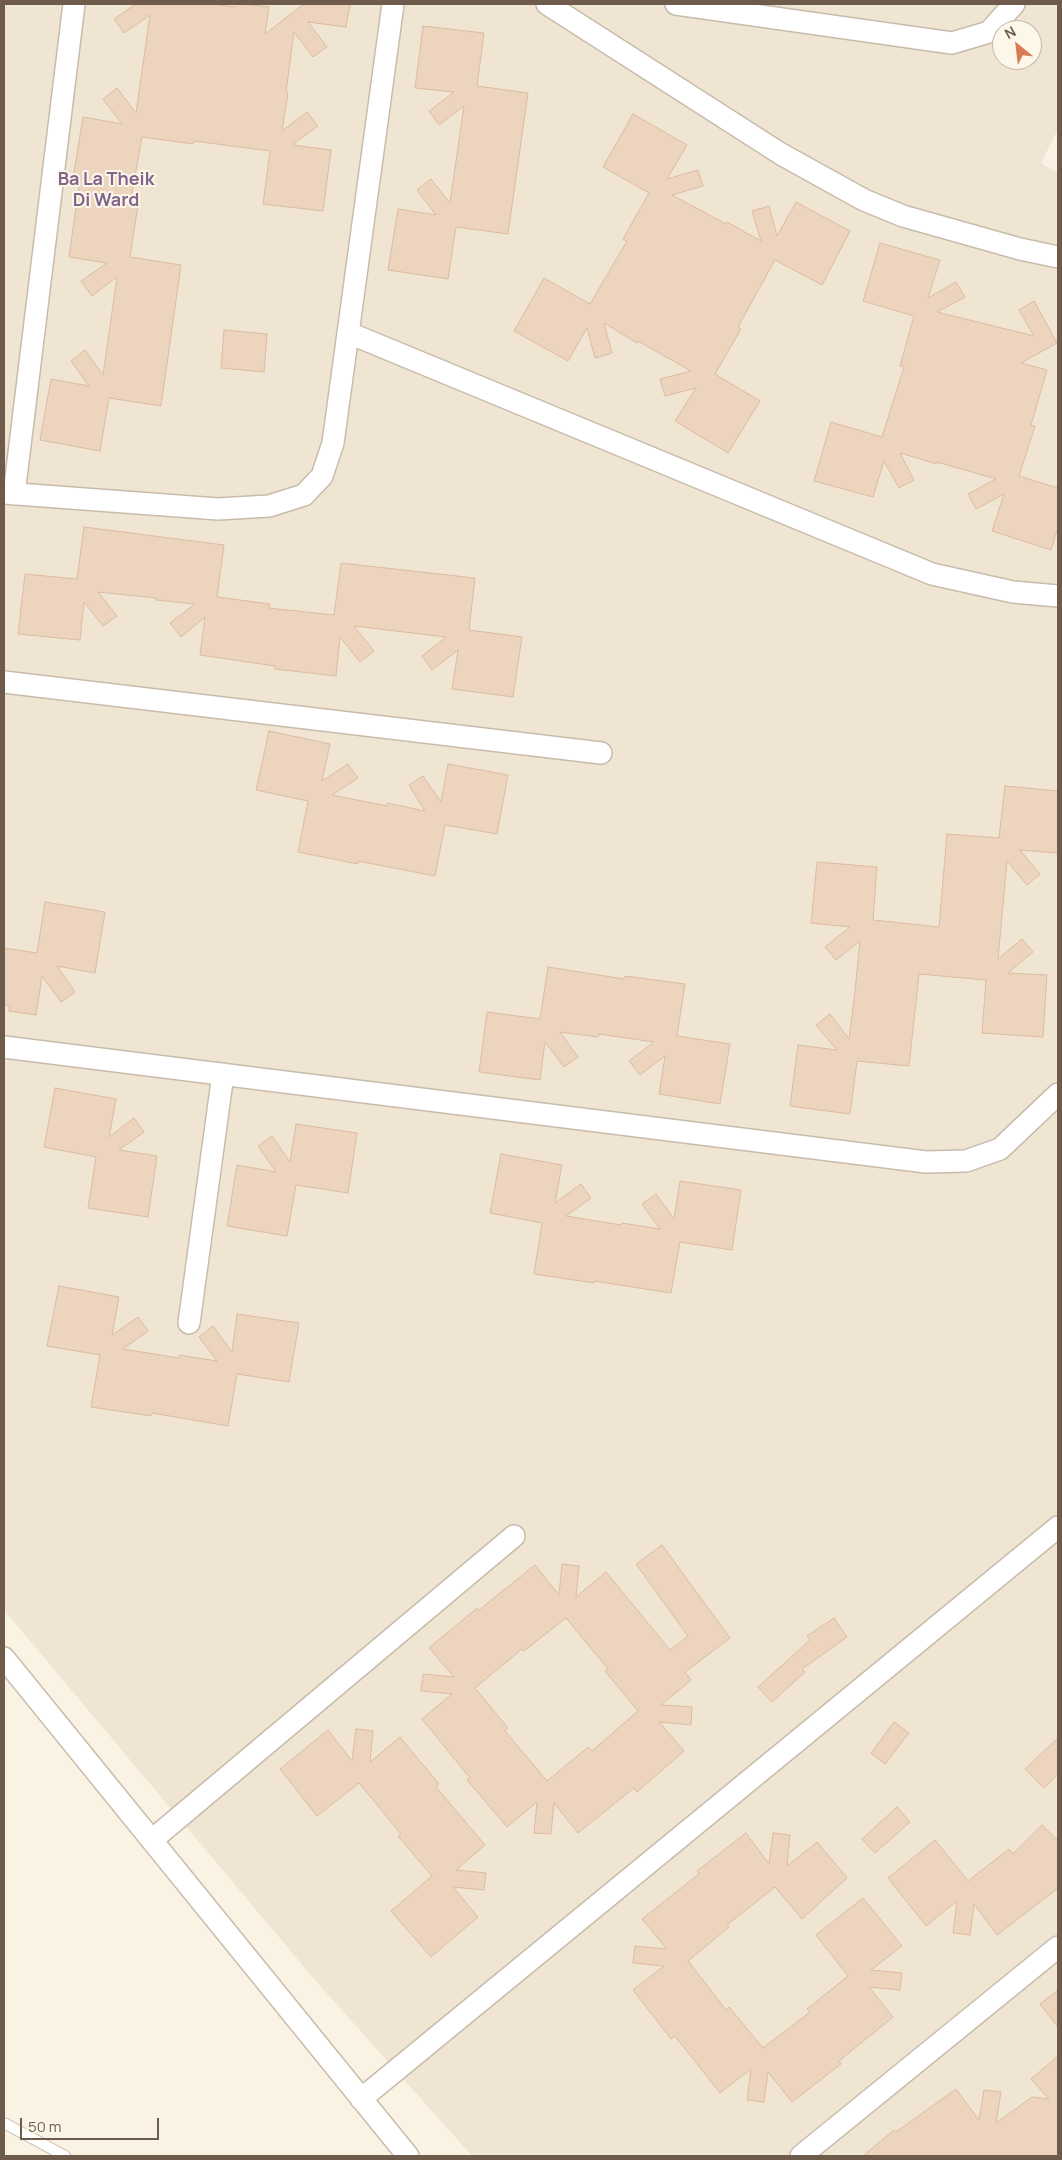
<!DOCTYPE html>
<html>
<head>
<meta charset="utf-8">
<style>
  body { margin:0 }
  #map { position:relative; width:1062px; height:2160px; overflow:hidden; background:#faf3e4; font-family:Manrope,sans-serif }
  canvas { display:block }
  .frame { position:absolute; inset:0; border:5px solid #6f5b4c; pointer-events:none }
  .north { position:absolute; left:992px; top:20px; width:50px; height:50px; box-sizing:border-box; background:#fdf7e9; border:1px solid #c4b9aa; border-radius:50%; rotate:331deg; font-size:14px; font-weight:700; line-height:20px; text-align:center; color:#6f5b4c }
  .north::after { content:''; display:block; margin:auto; width:18px; height:22px; background:#d87c55; clip-path:polygon(50% 0,100% 100%,50% 72%,0 100%) }
  .scale { position:absolute; left:20px; top:2118px; width:139px; height:22px; box-sizing:border-box; border:2px solid #6f5b4c; border-top:0; padding-left:6px; font-size:15px; line-height:18px; white-space:nowrap; color:#6f5b4c; -webkit-text-stroke:4px #fdf7e9; paint-order:stroke }
</style>
</head>
<body>
<div id="map">
<canvas width="1062" height="2160"></canvas>
<div class="frame"></div>
<div class="north">N</div>
<div class="scale">50 m</div>
</div>
<script>
const ctx = document.querySelector('canvas').getContext('2d');
ctx.lineJoin = 'round';
function fill(path, color) {
  ctx.fillStyle = color;
  ctx.fill(path, 'evenodd');
}
function toPath(rows) {
  const path = new Path2D();
  for (const r of rows) {
    path.moveTo(r[0], r[1]);
    for (let i = 2; i < r.length; i += 2) path.lineTo(r[i], r[i + 1]);
  }
  return path;
}
function stroke(path, color, width, dash) {
  ctx.strokeStyle = color;
  ctx.lineWidth = width;
  ctx.lineCap = dash ? 'butt' : 'round';
  ctx.setLineDash(dash || []);
  ctx.stroke(path);
}
function write(font, color, halo, rows, align = 'center') {
  ctx.font = font + ' Manrope,sans-serif';
  ctx.lineWidth = 4;
  ctx.setLineDash([]);
  ctx.textBaseline = 'middle';
  ctx.strokeStyle = halo;
  ctx.fillStyle = color;
  for (const [text, x, y, turn = 0] of rows) {
    ctx.save();
    ctx.translate(x, y);
    ctx.rotate((+turn || 0) * Math.PI / 180);
    ctx.textAlign = isNaN(turn) ? turn : align;
    if (halo) ctx.strokeText(text, 0, 0);
    ctx.fillText(text, 0, 0);
    ctx.restore();
  }
}
fill(toPath([
  [4,4,1058,4,1058,129,1041,163,1058,173,1058,2156,472,2156,315,1980,4,1610],
  [1002,30,1032,30,1032,60,1002,60]
]), '#f0e5d3');
const building = toPath([
  [136,4,214,4,235,7,236,4,244,4,269,7,265,34,304,4,350,4,346,27,308,22,327,47,313,57,294,32,286,92,288,93,282,131,307,112,318,126,292,145,331,150,323,211,263,204,270,151,194,141,193,144,142,137,130,204,138,205,130,257,181,265,161,406,109,398,100,451,40,440,51,379,89,386,71,361,85,350,103,375,117,277,92,296,81,281,107,263,69,257,80,179,73,178,83,117,122,124,103,99,117,88,136,113,150,15,124,33,114,19,136,4],
  [423,26,484,33,477,86,528,93,508,234,456,227,448,279,388,270,398,209,436,215,417,190,431,179,450,203,464,106,439,125,429,111,454,92,415,88,423,26],
  [633,114,687,145,667,179,698,170,703,186,672,195,726,224,727,222,761,241,752,211,769,206,777,236,796,202,850,231,822,285,775,260,738,327,741,329,715,374,760,401,728,453,675,421,696,388,665,396,660,379,691,371,638,341,637,343,604,323,612,353,595,358,587,328,568,361,514,331,544,278,590,304,627,241,623,239,649,193,603,167,633,114],
  [880,243,940,260,928,298,956,282,965,297,937,312,1034,336,1019,310,1034,301,1057,343,1021,363,1047,370,1031,425,1035,426,1019,476,1058,488,1058,527,1051,550,992,531,1004,494,976,509,968,494,996,479,937,462,937,464,900,453,914,480,899,488,884,461,873,497,814,481,831,422,882,437,904,367,900,366,914,316,863,301,880,243],
  [224,330,267,334,264,372,221,368,224,330],
  [84,527,224,545,217,597,270,604,269,608,334,615,341,563,475,578,469,630,522,637,513,697,452,689,458,650,432,670,422,656,446,637,354,626,374,651,360,662,340,637,336,676,275,669,275,666,200,655,205,617,181,637,170,623,195,604,156,600,156,598,98,592,117,616,103,626,84,602,80,640,18,634,25,574,77,579,84,527],
  [269,731,330,744,322,781,348,764,358,778,332,795,387,806,387,803,425,811,409,785,423,776,441,802,448,764,508,775,497,834,445,825,435,876,358,861,358,864,298,852,308,801,256,790,269,731],
  [1005,786,1058,791,1058,853,1020,850,1040,874,1027,885,1007,861,998,959,1022,939,1033,952,1008,973,1047,975,1043,1037,982,1033,986,980,919,974,909,1066,857,1061,850,1114,790,1106,798,1045,837,1050,816,1025,830,1014,849,1039,854,1000,860,941,836,960,825,947,850,927,811,923,817,862,877,867,873,920,939,927,947,834,999,838,1005,786],
  [45,902,105,912,95,973,57,966,75,992,61,1002,42,976,36,1015,9,1011,10,1006,4,1005,4,948,37,953,45,902],
  [548,967,624,979,625,976,685,984,677,1036,730,1044,720,1104,659,1094,665,1056,640,1075,629,1061,654,1042,599,1034,598,1037,560,1032,578,1057,564,1067,545,1042,540,1080,479,1072,487,1012,540,1019,548,967],
  [55,1088,116,1099,109,1137,134,1118,144,1132,119,1150,157,1156,148,1217,88,1208,96,1157,44,1147,55,1088],
  [296,1124,357,1133,348,1193,296,1185,287,1236,227,1226,237,1165,276,1172,258,1146,272,1136,290,1162,296,1124],
  [501,1154,562,1165,555,1203,581,1184,591,1198,566,1216,621,1225,622,1223,660,1229,642,1204,656,1194,674,1219,680,1181,741,1190,732,1250,680,1242,671,1293,594,1281,594,1283,534,1274,542,1223,490,1213,501,1154],
  [59,1286,119,1297,112,1335,138,1317,148,1331,123,1349,179,1358,179,1355,217,1361,199,1337,213,1326,232,1352,237,1314,299,1323,289,1382,237,1374,228,1426,152,1413,151,1416,91,1407,100,1355,47,1346,59,1286],
  [662,1545,730,1638,685,1672,691,1680,661,1705,692,1707,691,1725,659,1722,684,1751,637,1792,634,1788,578,1833,554,1803,551,1834,534,1833,537,1802,507,1827,467,1780,470,1778,422,1719,452,1694,421,1691,423,1674,454,1677,429,1648,477,1608,479,1610,535,1565,559,1595,562,1564,579,1566,576,1597,606,1572,670,1650,688,1636,636,1564,662,1545],
  [566,1618,608,1669,605,1671,638,1711,592,1751,588,1747,547,1781,505,1731,508,1728,475,1688,522,1649,524,1651,566,1618],
  [834,1618,847,1637,802,1669,805,1672,772,1702,758,1687,810,1640,807,1636,834,1618],
  [894,1722,909,1733,885,1764,871,1753,894,1722],
  [356,1729,373,1731,370,1762,400,1737,439,1784,436,1787,485,1845,456,1870,486,1873,484,1890,453,1887,478,1917,431,1957,391,1911,432,1876,398,1836,401,1834,359,1783,317,1816,280,1769,328,1730,352,1761,356,1729],
  [1058,1738,1058,1774,1044,1788,1025,1769,1058,1738],
  [897,1807,910,1822,875,1853,862,1839,897,1807],
  [1042,1825,1058,1841,1058,1888,997,1935,974,1904,970,1935,953,1933,957,1901,926,1926,888,1878,935,1840,968,1881,1009,1849,1013,1854,1042,1825],
  [746,1833,769,1864,773,1833,790,1835,787,1866,817,1842,847,1878,802,1919,775,1887,727,1925,729,1927,688,1961,726,2010,729,2007,763,2048,810,2012,807,2009,848,1976,816,1935,863,1898,902,1946,871,1970,902,1973,900,1990,869,1987,893,2017,839,2061,841,2064,792,2102,768,2072,764,2102,747,2100,751,2069,720,2093,675,2036,671,2039,633,1990,664,1966,633,1963,635,1946,667,1949,642,1919,699,1874,697,1871,746,1833],
  [1058,1990,1058,2027,1040,2004,1058,1990],
  [1058,2056,1058,2156,863,2156,894,2130,896,2132,956,2089,979,2120,984,2090,1001,2092,996,2123,1032,2097,1049,2099,1031,2079,1058,2056]
]);
fill(building, '#ecd4be');
stroke(building, '#ddbca0', 1);
const lane = toPath([
  [4,2123,65,2156]
]);
const street = toPath([
  [547,4,781,154,864,200,903,216,1020,249,1058,257],
  [676,4,952,43,989,32,1014,4],
  [349,333,932,574,1013,592,1058,596],
  [4,493,218,509,269,506,304,495,322,476,333,443,393,4],
  [14,494,74,4],
  [4,682,601,753],
  [4,1047,926,1162,966,1161,1000,1149,1058,1094],
  [189,1323,223,1074],
  [4,1658,408,2156],
  [152,1840,514,1536],
  [361,2099,1058,1527],
  [801,2156,1058,1947]
]);
stroke(lane, '#c9bbab', 12);
stroke(street, '#c9bbab', 24);
stroke(lane, '#fff', 10);
stroke(street, '#fff', 21);
write('bold 18px', '#81648c', '#fdf7e9', [
  ["Ba La Theik",106,180],
  ["Di Ward",106,201]
]);
</script>
</body>
</html>
